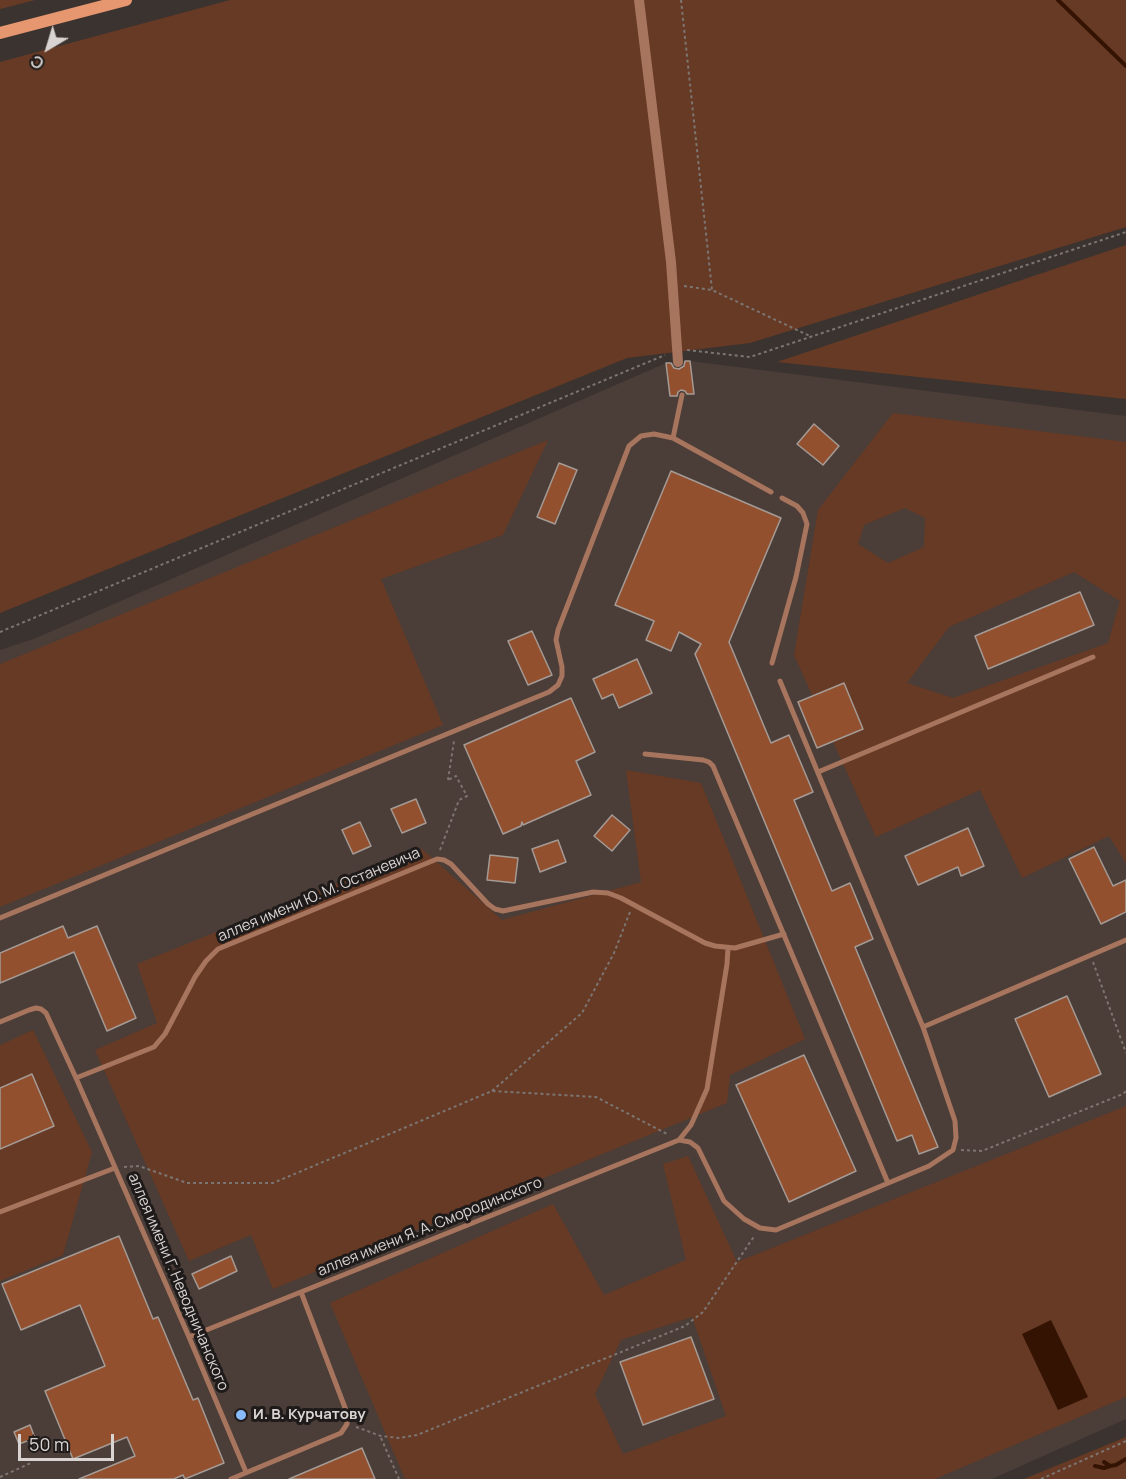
<!DOCTYPE html>
<html>
<head>
<meta charset="utf-8">
<style>
  body { margin:0 }
  #map { position:relative; width:1126px; height:1479px; overflow:hidden; background:#3b332f; font-family:Manrope,sans-serif }
  canvas { display:block }
  .north { position:absolute; left:18px; top:18px; width:60px; height:60px; -webkit-text-stroke:4px #1f1b1a; paint-order:stroke; rotate:218deg; font-size:16px; font-weight:700; line-height:24px; text-align:center; color:#d9d4d2 }
  .north::after { content:''; display:block; margin:auto; width:21px; height:27px; background:#d9d4d2; clip-path:polygon(50% 0,100% 100%,50% 72%,0 100%) }
  .scale { position:absolute; left:18px; top:1434px; width:96px; height:27px; box-sizing:border-box; border:3px solid #d9d4d2; border-top:0; padding-left:8px; font-size:18px; line-height:21px; white-space:nowrap; color:#d9d4d2; -webkit-text-stroke:4px #1f1b1a; paint-order:stroke }
</style>
</head>
<body>
<div id="map">
<canvas width="1126" height="1479"></canvas>
<div class="north">С</div>
<div class="scale">50 m</div>
</div>
<script>
const ctx = document.querySelector('canvas').getContext('2d');
ctx.lineJoin = 'round';
function fill(path, color) {
  ctx.fillStyle = color;
  ctx.fill(path, 'evenodd');
}
function toPath(rows) {
  const path = new Path2D();
  for (const r of rows) {
    path.moveTo(r[0], r[1]);
    for (let i = 2; i < r.length; i += 2) path.lineTo(r[i], r[i + 1]);
  }
  return path;
}
function stroke(path, color, width, dash) {
  ctx.strokeStyle = color;
  ctx.lineWidth = width;
  ctx.lineCap = dash ? 'butt' : 'round';
  ctx.setLineDash(dash || []);
  ctx.stroke(path);
}
function write(font, color, halo, rows, align = 'center') {
  ctx.font = font + ' Manrope,sans-serif';
  ctx.lineWidth = 6;
  ctx.setLineDash([]);
  ctx.textBaseline = 'middle';
  ctx.strokeStyle = halo;
  ctx.fillStyle = color;
  for (const [text, x, y, turn = 0] of rows) {
    ctx.save();
    ctx.translate(x, y);
    ctx.rotate((+turn || 0) * Math.PI / 180);
    ctx.textAlign = isNaN(turn) ? turn : align;
    if (halo) ctx.strokeText(text, 0, 0);
    ctx.fillText(text, 0, 0);
    ctx.restore();
  }
}
fill(toPath([
  [690,361,1126,416,1126,1419,992,1479,0,1479,0,650,36,638,666,363]
]), '#4b3d37');
fill(toPath([
  [0,0,35,0,0,9],
  [230,0,1126,0,1126,227,750,343,627,358,0,613,0,62],
  [1126,245,1126,399,777,362],
  [893,413,1126,442,1126,863,1109,836,1022,878,980,790,876,837,794,655,818,510],
  [905,508,925,518,924,547,888,563,858,544,864,525],
  [1074,572,1120,601,1108,643,953,698,907,683,949,627],
  [548,440,503,535,381,579,443,725,0,907,0,664],
  [626,770,701,783,805,1039,730,1075,727,1103,273,1289,251,1235,189,1261,95,1050,157,1023,137,964,422,849,502,920,641,882],
  [33,1030,92,1152,63,1255,0,1281,0,1045],
  [1126,1106,1126,1397,935,1479,405,1479,330,1303,553,1204,604,1295,686,1260,663,1164,688,1156,737,1262],
  [692,1317,726,1416,623,1454,595,1394,621,1340],
  [1126,1437,1126,1479,1024,1479]
]), '#673a25');
fill(toPath([
  [1051,1320,1088,1397,1058,1410,1022,1334]
]), '#351303');
stroke(toPath([
  [1058,0,1126,66],
  [1104,1462,1110,1466,1116,1465,1126,1459],
  [1095,1466,1104,1468,1110,1466]
]), '#351303', 4);
const building = toPath([
  [685,361,690,361,694,394,687,394,685,391,681,390,678,392,677,396,670,396,666,363,671,363,674,368,679,369,684,366,685,361],
  [814,424,839,446,823,465,797,444,814,424],
  [559,463,577,470,555,524,537,517,559,463],
  [671,471,781,518,729,642,771,743,789,735,813,792,794,800,832,891,850,883,873,939,855,947,938,1147,919,1154,912,1135,897,1141,695,654,701,644,679,632,671,651,646,640,654,621,615,605,671,471],
  [1080,592,1094,625,988,669,975,636,1080,592],
  [532,631,552,675,528,685,508,641,532,631],
  [637,659,652,693,619,708,613,694,602,699,593,679,637,659],
  [844,683,863,729,817,748,798,702,844,683],
  [571,698,595,752,576,761,591,795,523,825,522,822,521,826,503,834,464,745,571,698],
  [416,799,426,823,402,833,391,809,416,799],
  [612,815,630,830,612,851,594,836,612,815],
  [360,822,371,846,353,854,342,830,360,822],
  [968,828,984,866,961,876,958,867,918,885,905,856,968,828],
  [558,840,566,862,540,872,532,849,558,840],
  [1094,847,1113,886,1126,880,1126,912,1101,924,1069,859,1094,847],
  [490,855,518,858,515,883,487,880,490,855],
  [63,926,68,938,97,926,136,1018,107,1031,74,952,0,983,0,953,63,926],
  [1067,996,1101,1074,1049,1097,1015,1019,1067,996],
  [804,1055,856,1171,789,1202,736,1085,804,1055],
  [32,1074,54,1126,0,1149,0,1088,32,1074],
  [119,1236,153,1319,158,1317,193,1400,198,1398,224,1463,185,1479,183,1475,174,1479,79,1479,135,1456,127,1437,73,1459,45,1391,105,1366,80,1305,21,1330,2,1284,119,1236],
  [231,1256,237,1271,199,1289,192,1274,231,1256],
  [691,1337,714,1399,643,1425,620,1362,691,1337],
  [30,1425,35,1438,19,1444,14,1432,30,1425],
  [362,1448,375,1479,289,1479,362,1448]
]);
fill(building, '#93502e');
stroke(building, '#a49b96', 1.5);
stroke(toPath([
  [681,0,712,290],
  [684,286,712,290,812,337],
  [687,350,750,357,1126,232],
  [0,632,665,355],
  [448,780,454,741],
  [440,850,459,800,467,796,456,776,448,780],
  [1093,962,1126,1053],
  [492,1091,582,1013,614,953,630,912],
  [961,1150,982,1151,1123,1094,1126,1091],
  [124,1167,139,1166,187,1183,273,1183,492,1091,596,1097,669,1135],
  [356,1427,381,1436,399,1438,417,1435,685,1326,703,1312,755,1235],
  [381,1438,399,1479],
  [0,1477,31,1463],
  [1041,1479,1126,1441]
]), '#7c7572', 2, [3, 3]);
stroke(toPath([
  [673,438,682,395],
  [772,663,796,577,807,524,803,513,797,506,782,498],
  [780,681,923,1027],
  [645,754,703,760,709,762,713,766,888,1183],
  [818,772,1093,657],
  [0,918,549,692,558,685,562,676,562,667,556,640,558,630,629,446,641,436,654,434,673,438,771,492],
  [0,1022,29,1010,36,1008,41,1009,46,1013,76,1078,154,1047,165,1034,195,977,206,961,218,949,437,859,444,860,451,864,488,904,495,909,503,911,593,892,608,893,621,898,705,943,715,946,735,948,784,934],
  [76,1078,189,1337,246,1472],
  [679,1140,690,1142,698,1148,724,1201,744,1219,760,1228,776,1230,929,1166,953,1150,956,1138,955,1121,923,1027,1126,940],
  [0,1212,115,1168],
  [189,1337,679,1140,691,1125,707,1089,727,964,728,948],
  [231,1479,341,1433,347,1424,347,1413,301,1292]
]), '#a7745d', 5);
stroke(toPath([
  [639,0,671,262,678,362]
]), '#a7745d', 10);
stroke(toPath([
  [0,33,126,0]
]), '#e79770', 12);
for (const [x, y, r, color] of [
  [241,1415,6,"#89bafc"]
]) {
  const dot = new Path2D();
  dot.arc(x, y, r, 0, 2 * Math.PI);
  ctx.fillStyle = color;
  ctx.fill(dot);
  stroke(dot, '#1f1b1a', 2);
}
write('15px', '#d9d4d2', '#1f1b1a', [
  ["аллея имени Ю. М. Останевича",319,895,-23],
  ["аллея имени Я. А. Смородинского",430,1227,-22],
  ["аллея имени Г. Неводничанского",178,1282,67]
]);
write('bold 15px', '#d9d4d2', '#1f1b1a', [
  ["И. В. Курчатову",253,1415]
], 'left');
</script>
</body>
</html>
